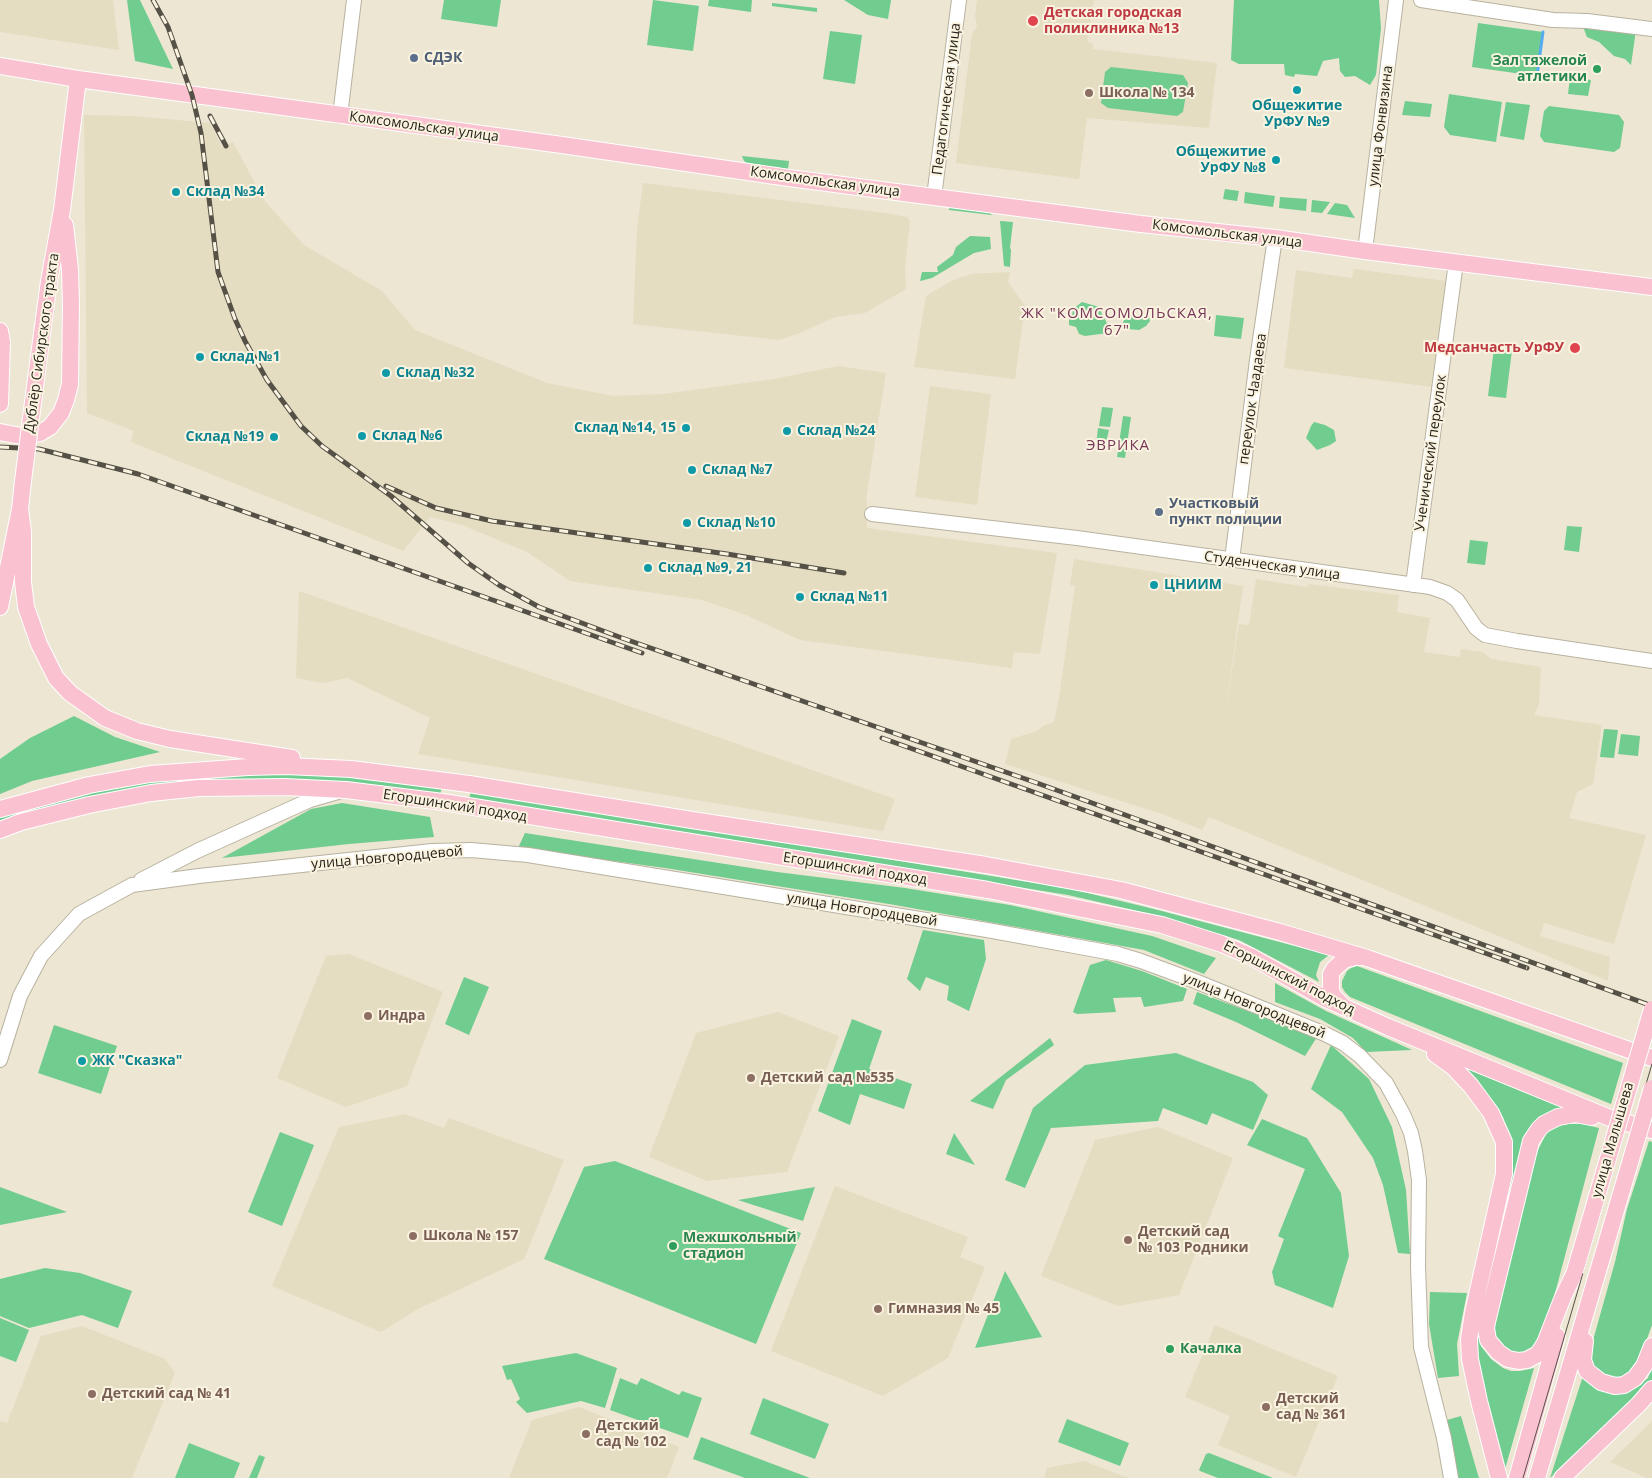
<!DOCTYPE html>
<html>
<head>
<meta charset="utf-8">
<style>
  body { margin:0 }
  canvas { display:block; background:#ece6d3 }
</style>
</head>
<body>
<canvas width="1652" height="1478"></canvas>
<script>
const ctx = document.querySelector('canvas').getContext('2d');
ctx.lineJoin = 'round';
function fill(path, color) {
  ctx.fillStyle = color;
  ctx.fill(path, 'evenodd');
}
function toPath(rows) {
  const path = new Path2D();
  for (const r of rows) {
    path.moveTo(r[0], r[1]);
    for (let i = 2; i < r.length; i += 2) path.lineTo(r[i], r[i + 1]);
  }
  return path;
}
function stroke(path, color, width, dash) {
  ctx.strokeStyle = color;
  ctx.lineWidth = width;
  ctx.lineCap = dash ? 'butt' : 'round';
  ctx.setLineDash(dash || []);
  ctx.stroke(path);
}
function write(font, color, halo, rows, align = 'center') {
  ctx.font = font + ' "Open Sans",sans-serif';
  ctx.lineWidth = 4;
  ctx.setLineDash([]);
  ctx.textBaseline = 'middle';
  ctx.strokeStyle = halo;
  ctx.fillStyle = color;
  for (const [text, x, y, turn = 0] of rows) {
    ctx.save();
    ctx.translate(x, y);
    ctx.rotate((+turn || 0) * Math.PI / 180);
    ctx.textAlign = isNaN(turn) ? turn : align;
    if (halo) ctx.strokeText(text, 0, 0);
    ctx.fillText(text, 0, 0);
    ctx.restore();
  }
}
fill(toPath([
  [0,0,113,0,119,50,0,32],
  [977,0,1094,0,1087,41,1093,44,1093,49,1217,63,1209,128,1087,118,1079,179,956,163,972,34,977,26,975,16],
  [84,115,133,116,210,123,222,147,233,142,264,200,304,245,382,291,415,330,547,383,613,396,663,394,774,379,838,366,886,373,866,499,867,500,867,528,1057,553,1040,654,1014,652,1012,668,800,640,746,615,702,600,570,581,527,552,462,525,430,517,403,551,131,442,134,431,87,413],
  [643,183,885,213,907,217,910,221,905,268,906,289,865,313,835,317,800,333,779,340,633,324,637,228],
  [1354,269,1446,281,1432,387,1284,368,1296,270,1352,278],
  [1010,272,1008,282,1025,306,1015,379,914,367,926,296,951,281,971,274],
  [930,386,991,394,977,505,915,497],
  [1074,559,1243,586,1223,729,1239,624,1249,625,1256,579,1307,587,1308,584,1399,595,1397,612,1430,618,1424,652,1460,657,1461,649,1483,652,1491,659,1541,667,1539,705,1534,715,1602,725,1593,784,1577,792,1569,818,1646,835,1614,944,1544,923,1540,936,1610,957,1608,981,1209,817,1202,830,1165,815,1005,764,1011,739,1037,731,1043,726,1054,722,1059,698,1075,586,1070,585],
  [299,591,895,799,883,831,418,754,430,718,347,678,323,683,296,678],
  [349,954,443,992,407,1086,346,1107,277,1078,326,956],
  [778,1012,839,1036,787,1172,707,1181,649,1157,696,1033],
  [405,1114,444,1128,449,1118,564,1160,524,1259,418,1309,381,1332,272,1286,339,1127],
  [1158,1127,1233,1158,1179,1295,1118,1306,1041,1276,1095,1140],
  [835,1186,968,1237,960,1257,985,1267,948,1358,883,1396,771,1351],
  [1215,1325,1338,1376,1296,1477,1218,1445,1230,1416,1185,1397],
  [82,1326,165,1359,175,1373,132,1478,0,1478,0,1421,7,1423,41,1336],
  [579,1407,679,1447,667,1478,509,1478,532,1420],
  [1652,1421,1652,1478,1647,1478,1610,1462],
  [1084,1461,1128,1478,1044,1478,1047,1468]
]), '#e5ddc2');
fill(toPath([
  [127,0,140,0,173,69,135,61],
  [444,0,501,0,497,27,441,19],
  [653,0,699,6,693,51,647,45],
  [709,0,752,0,751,12,708,6],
  [844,0,891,0,888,19,868,15],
  [1234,0,1379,0,1381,28,1376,75,1370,85,1355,76,1345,77,1340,71,1339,58,1323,61,1317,76,1295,74,1294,77,1285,75,1284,64,1239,64,1231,60],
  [772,3,817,8,817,12,772,6],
  [1478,23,1543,32,1536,76,1472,67],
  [1582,24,1636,30,1631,65,1625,59,1614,56,1599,42,1587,37],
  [830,31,862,35,855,84,823,79],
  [1111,67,1183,75,1188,83,1183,112,1177,116,1108,108,1101,103,1105,72],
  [1570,77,1591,80,1588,96,1568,94],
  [1449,94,1502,102,1496,142,1450,135,1444,127],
  [1405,101,1432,104,1430,117,1402,115],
  [1506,102,1530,105,1524,140,1500,136],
  [1549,106,1619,115,1624,122,1620,148,1614,152,1544,142,1540,136,1544,111],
  [742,156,789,161,788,169,747,163,744,161],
  [1225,189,1239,191,1237,201,1223,199],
  [1245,192,1275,196,1273,207,1244,203],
  [1280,197,1307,199,1306,211,1279,208],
  [1312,200,1330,202,1322,213,1311,212],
  [1335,203,1347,205,1355,218,1327,214],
  [950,204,988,210,992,215,949,210],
  [1000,221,1013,222,1010,248,1011,250,1010,267,1004,266],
  [970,236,990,237,991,249,974,253,932,278,920,281,922,272,938,272,937,267,953,255,956,247],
  [1082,302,1103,308,1101,312,1108,325,1108,333,1085,336,1079,334,1076,327,1069,325,1069,320,1072,316,1073,309],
  [1126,315,1149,317,1150,321,1146,326,1139,330,1127,329,1123,323],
  [1216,315,1244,318,1241,339,1214,336],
  [1494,348,1512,350,1506,398,1488,396],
  [1102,407,1113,408,1110,427,1099,426],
  [1123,416,1131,417,1125,458,1117,457],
  [1314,422,1325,425,1334,430,1336,441,1330,445,1317,450,1306,438,1311,426],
  [1098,428,1109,430,1106,442,1098,446,1096,445],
  [1567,526,1582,527,1579,552,1564,550],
  [1470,540,1488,542,1485,565,1467,563],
  [74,716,115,737,160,752,32,781,0,794,0,759,30,738],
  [1604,729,1618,730,1614,758,1600,757],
  [1621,734,1640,736,1638,756,1618,754],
  [338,773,442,787,440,795,385,786,338,781,273,779,0,824,0,816,35,804,178,776],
  [471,791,1071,889,1154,909,1329,955,1320,962,1316,975,1319,982,1239,940,1155,915,1068,895,469,799],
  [342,803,430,817,434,837,349,844,222,858,311,809],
  [525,833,777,872,905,888,1010,905,1152,936,1216,958,1204,974,1144,950,895,905,665,868,518,848],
  [923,930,984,940,986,959,969,1011,947,1000,949,986,926,977,920,991,907,979],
  [1106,960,1142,971,1187,989,1183,1001,1144,1007,1141,997,1113,998,1116,1012,1077,1014,1073,1012,1090,965],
  [1357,966,1623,1063,1611,1104,1350,997,1345,992,1342,987,1342,981,1347,971,1351,968],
  [464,977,489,987,469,1035,445,1024],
  [1275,983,1326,1011,1412,1050,1366,1052,1353,1038,1320,1019,1275,1002],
  [1197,992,1317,1037,1305,1056,1236,1022,1193,1004],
  [852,1019,882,1031,869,1069,912,1084,904,1109,860,1094,850,1125,818,1111],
  [54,1025,117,1046,101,1094,38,1073],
  [1050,1038,1054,1045,1006,1080,993,1109,970,1101],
  [1331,1045,1369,1079,1392,1127,1406,1190,1410,1254,1398,1253,1383,1185,1373,1158,1342,1112,1311,1089],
  [1176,1053,1253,1082,1268,1095,1253,1130,1212,1113,1207,1125,1163,1108,1158,1121,1051,1128,1025,1188,1005,1180,1033,1108,1085,1065],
  [1462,1067,1565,1109,1535,1125,1481,1328,1481,1346,1491,1359,1503,1368,1511,1371,1520,1371,1534,1368,1505,1469,1487,1408,1474,1345,1509,1145,1503,1117,1485,1091],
  [1262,1119,1307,1138,1341,1193,1349,1256,1333,1308,1275,1285,1272,1272,1284,1239,1278,1236,1305,1169,1247,1145],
  [1568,1124,1582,1124,1599,1128,1546,1327,1542,1340,1529,1353,1515,1355,1498,1346,1493,1331,1499,1297,1537,1152,1546,1134,1555,1127],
  [280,1132,314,1145,282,1226,248,1212],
  [954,1133,975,1165,946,1154],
  [1649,1141,1652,1142,1652,1325,1636,1369,1621,1379,1610,1380,1593,1366,1590,1351,1615,1262,1627,1209],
  [615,1161,801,1233,756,1344,544,1259,584,1167],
  [0,1187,67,1212,0,1225],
  [815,1187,803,1221,738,1200],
  [45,1268,80,1273,132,1291,118,1328,82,1315,29,1328,0,1316,0,1279],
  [1005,1271,1042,1337,975,1348],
  [1430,1292,1467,1293,1457,1344,1459,1376,1438,1378,1429,1324],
  [0,1318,29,1330,16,1362,0,1356],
  [576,1353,617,1368,605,1408,581,1401,527,1413,516,1402,520,1399,511,1379,507,1380,502,1366],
  [1652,1366,1652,1380,1636,1399,1550,1478,1583,1376,1621,1392,1636,1388,1648,1378],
  [620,1378,637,1385,641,1378,679,1395,682,1391,702,1398,688,1438,610,1410],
  [763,1398,829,1424,815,1459,750,1434],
  [1461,1416,1478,1475,1479,1478,1457,1478,1447,1420],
  [1067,1419,1129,1443,1120,1466,1058,1442],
  [701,1437,810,1478,745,1478,693,1459],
  [189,1443,240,1463,234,1478,175,1478],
  [1209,1453,1273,1478,1218,1478,1200,1471,1199,1470,1206,1454],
  [259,1455,265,1457,257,1478,249,1478]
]), '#71cc8f');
stroke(toPath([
  [1537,76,1543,32]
]), '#57abef', 3);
const minor = toPath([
  [1421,0,1553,20,1587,21,1652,29],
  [340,116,354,0],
  [934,197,959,0],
  [1365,251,1396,0],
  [872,514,1077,538,1430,587,1447,593,1457,600,1476,628,1485,635,1517,641,1652,661],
  [1232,560,1257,360,1275,238],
  [1413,585,1456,262],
  [141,880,197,851,310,800,338,792],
  [0,1060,20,996,41,956,79,914,132,885,199,876,432,851,471,850,528,855,987,930,1118,954,1141,961,1195,981,1325,1034,1343,1043,1360,1056,1386,1083,1403,1114,1411,1133,1415,1151,1419,1180,1418,1266,1421,1347,1444,1438,1451,1478]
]);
const major = toPath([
  [0,66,78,79,562,145,789,178,1141,224,1275,238,1365,251,1652,287],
  [0,331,2,342,0,404],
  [37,371,49,281,62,210,78,79],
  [0,432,21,436,40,433,50,427,61,413,66,400,70,384,71,304,70,270,65,225],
  [20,509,23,532,23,582,26,607,39,644,56,678,70,693,105,718,137,731,170,739,292,758],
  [0,607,20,509,23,481],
  [0,809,89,785,150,774,248,767,286,766,351,769,469,784,692,820,986,865,1121,890,1280,932,1367,958,1652,1058],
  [0,830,21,822,89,805,151,793,199,788,285,787,346,790,443,802,988,890,1162,925,1222,944,1250,956,1324,998,1388,1027,1610,1118,1652,1130],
  [1342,1005,1333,996,1331,990,1331,974,1334,969,1344,960,1355,957,1362,957],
  [1435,1054,1453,1067,1471,1086,1491,1113,1504,1142,1504,1174,1473,1313,1469,1339,1470,1359,1479,1401,1499,1478],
  [1574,1274,1563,1297,1545,1343,1538,1354,1527,1360,1519,1361,1508,1359,1498,1352,1488,1340,1486,1328,1487,1322,1531,1141,1539,1129,1544,1124,1558,1117,1575,1114,1592,1117],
  [1585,1341,1583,1360,1587,1371,1601,1382,1615,1386,1624,1385,1635,1378,1644,1366,1652,1346],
  [1517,1478,1557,1336],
  [1537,1478,1596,1278],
  [1562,1478,1639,1404,1652,1389]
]);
stroke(minor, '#b8b29f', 16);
stroke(major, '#fff', 18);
stroke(minor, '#fff', 14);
stroke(major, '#fac2d0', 16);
stroke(toPath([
  [1606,1219,1652,1064],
  [1523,1478,1652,1037]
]), '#555147', 1);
const rail = toPath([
  [153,0,168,27,192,95,201,133,218,272,235,319,245,341,267,380,301,426,322,446,391,496,468,563,499,585,539,607,622,638,1037,783,1652,1006],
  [210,116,226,146],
  [0,447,39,449,138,474,642,653],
  [386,486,436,508,492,521,727,554,844,573],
  [882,738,1527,968]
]);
stroke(rail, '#555147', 5);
stroke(rail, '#faf3e0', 3, [9]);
const majorBridge = toPath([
  [23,481,37,371],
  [1575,1271,1652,1009],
  [1596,1278,1652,1088]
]);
stroke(majorBridge, '#fff', 18, []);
stroke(majorBridge, '#fac2d0', 16);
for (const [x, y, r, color] of [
  [1033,21,6,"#e0444e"],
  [414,58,5,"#5c6f8a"],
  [1597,69,5,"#2e9e5b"],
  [1297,90,5,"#0f9aa8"],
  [1089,93,5,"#8d6e63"],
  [1276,160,5,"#0f9aa8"],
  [176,192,5,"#0f9aa8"],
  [1575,348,6,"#e0444e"],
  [200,357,5,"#0f9aa8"],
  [386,373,5,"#0f9aa8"],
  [686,428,5,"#0f9aa8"],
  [787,431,5,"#0f9aa8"],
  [362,436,5,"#0f9aa8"],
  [274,437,5,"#0f9aa8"],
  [692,470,5,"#0f9aa8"],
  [1159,512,5,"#5c6f8a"],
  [687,523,5,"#0f9aa8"],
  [648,568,5,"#0f9aa8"],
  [1154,585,5,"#0f9aa8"],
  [800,597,5,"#0f9aa8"],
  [368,1016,5,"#8d6e63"],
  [82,1061,5,"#0f9aa8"],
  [751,1078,5,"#8d6e63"],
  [413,1236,5,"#8d6e63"],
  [1128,1240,5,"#8d6e63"],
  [673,1246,5,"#2e9e5b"],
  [878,1309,5,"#8d6e63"],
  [1170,1349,5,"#2e9e5b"],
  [92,1394,5,"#8d6e63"],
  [1266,1407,5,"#8d6e63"],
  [586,1434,5,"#8d6e63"]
]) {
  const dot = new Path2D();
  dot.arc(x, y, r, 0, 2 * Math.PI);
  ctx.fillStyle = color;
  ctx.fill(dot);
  stroke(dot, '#faf3e0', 2);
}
write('bold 14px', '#be3a42', '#faf3e0', [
  ["Детская городская",1044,13],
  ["поликлиника №13",1044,29],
  ["Медсанчасть УрФУ",1564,348,"right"]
], 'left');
write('bold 14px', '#4e5e75', '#faf3e0', [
  ["СДЭК",424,58],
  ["Участковый",1169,504],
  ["пункт полиции",1169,520]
], 'left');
write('bold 14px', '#27864d', '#faf3e0', [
  ["Зал тяжелой",1587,61,"right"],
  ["атлетики",1587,77,"right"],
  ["Межшкольный",683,1238],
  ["стадион",683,1254],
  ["Качалка",1180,1349]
], 'left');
write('bold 14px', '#785e54', '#faf3e0', [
  ["Школа № 134",1099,93],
  ["Индра",378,1016],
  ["Детский сад №535",761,1078],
  ["Детский сад",1138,1232],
  ["№ 103 Родники",1138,1248],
  ["Школа № 157",423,1236],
  ["Гимназия № 45",888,1309],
  ["Детский сад № 41",102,1394],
  ["Детский",1276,1399],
  ["сад № 361",1276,1415],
  ["Детский",596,1426],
  ["сад № 102",596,1442]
], 'left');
write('14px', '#211e17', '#faf3e0', [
  ["Педагогическая улица",947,99,-83],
  ["улица Фонвизина",1381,126,-83],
  ["Комсомольская улица",424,127,8],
  ["Комсомольская улица",825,182,8],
  ["Комсомольская улица",1227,234,7],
  ["Дублёр Сибирского тракта",42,343,-82],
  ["переулок Чаадаева",1253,399,-82],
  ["Ученический переулок",1431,453,-82],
  ["Студенческая улица",1272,566,8],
  ["Егоршинский подход",455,806,9],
  ["улица Новгородцевой",387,858,-5],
  ["Егоршинский подход",855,869,9],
  ["улица Новгородцевой",862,910,9],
  ["Егоршинский подход",1289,978,27],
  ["улица Новгородцевой",1254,1006,22],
  ["улица Малышева",1613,1140,-74]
]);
write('bold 14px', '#0d838f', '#faf3e0', [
  ["Общежитие",1297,106,"center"],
  ["УрФУ №9",1297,122,"center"],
  ["Общежитие",1266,152,"right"],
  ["УрФУ №8",1266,168,"right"],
  ["Склад №34",186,192],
  ["Склад №1",210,357],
  ["Склад №32",396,373],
  ["Склад №14, 15",676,428,"right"],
  ["Склад №24",797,431],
  ["Склад №6",372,436],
  ["Склад №19",264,437,"right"],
  ["Склад №7",702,470],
  ["Склад №10",697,523],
  ["Склад №9, 21",658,568],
  ["ЦНИИМ",1164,585],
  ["Склад №11",810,597],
  ["ЖК \"Сказка\"",92,1061]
], 'left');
ctx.letterSpacing = '1px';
write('15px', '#773657', '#faf3e0', [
  ["ЖК \"КОМСОМОЛЬСКАЯ,",1117,314],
  ["67\"",1117,331],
  ["ЭВРИКА",1118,446]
]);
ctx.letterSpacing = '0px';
</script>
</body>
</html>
